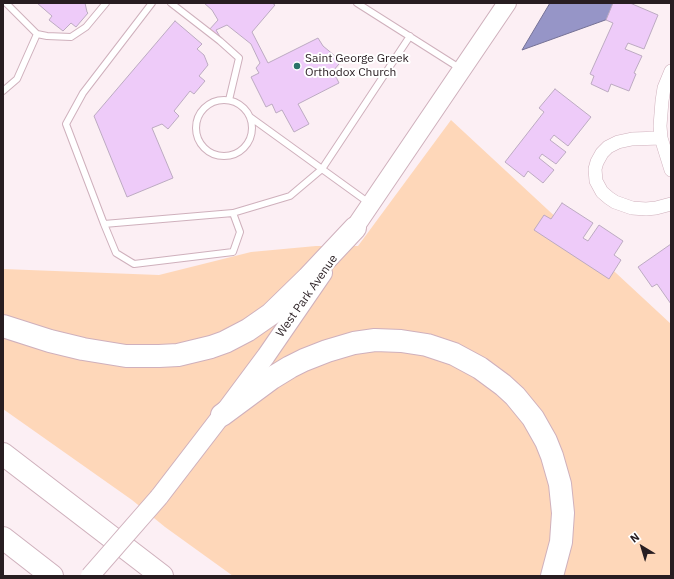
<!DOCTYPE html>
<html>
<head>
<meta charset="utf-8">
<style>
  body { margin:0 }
  #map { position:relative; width:674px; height:579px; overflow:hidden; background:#fceff4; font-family:"IBM Plex Sans",sans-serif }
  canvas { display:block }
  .frame { position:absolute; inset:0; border:4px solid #281d21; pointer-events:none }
  .north { position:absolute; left:622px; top:527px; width:40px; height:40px; -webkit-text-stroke:3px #fff; paint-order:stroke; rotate:322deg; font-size:11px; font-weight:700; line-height:16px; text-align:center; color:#281d21 }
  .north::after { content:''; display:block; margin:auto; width:14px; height:18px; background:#281d21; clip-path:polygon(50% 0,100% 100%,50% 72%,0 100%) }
</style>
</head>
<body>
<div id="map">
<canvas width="674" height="579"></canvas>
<div class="frame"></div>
<div class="north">N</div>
</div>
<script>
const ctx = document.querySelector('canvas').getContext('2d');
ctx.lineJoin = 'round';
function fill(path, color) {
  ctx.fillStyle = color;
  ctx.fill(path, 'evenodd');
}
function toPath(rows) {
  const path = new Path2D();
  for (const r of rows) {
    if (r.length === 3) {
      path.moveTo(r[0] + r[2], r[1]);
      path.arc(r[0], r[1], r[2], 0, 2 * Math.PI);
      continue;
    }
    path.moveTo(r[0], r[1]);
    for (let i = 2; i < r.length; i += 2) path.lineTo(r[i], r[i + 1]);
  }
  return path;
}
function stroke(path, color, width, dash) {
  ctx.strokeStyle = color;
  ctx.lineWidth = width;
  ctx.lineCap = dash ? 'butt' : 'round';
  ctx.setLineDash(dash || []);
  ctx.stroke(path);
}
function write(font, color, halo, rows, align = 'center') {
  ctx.font = font + ' "IBM Plex Sans",sans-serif';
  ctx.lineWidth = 4;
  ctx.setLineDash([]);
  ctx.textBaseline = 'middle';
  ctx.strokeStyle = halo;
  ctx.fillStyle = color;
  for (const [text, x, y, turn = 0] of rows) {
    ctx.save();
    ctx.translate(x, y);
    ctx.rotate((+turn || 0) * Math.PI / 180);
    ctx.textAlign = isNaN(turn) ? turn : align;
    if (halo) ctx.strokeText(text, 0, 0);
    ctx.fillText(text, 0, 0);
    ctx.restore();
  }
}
fill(toPath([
  [451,120,671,324,671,576,233,576,165,527,132,500,3,409,3,269,159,275,251,252,316,246,358,246]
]), '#fed7b9');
const water = toPath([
  [550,3,619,3,608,19,522,50,550,3]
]);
fill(water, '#9695c7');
stroke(water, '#757195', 1);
const building = toPath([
  [37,3,85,3,87,12,88,13,76,27,71,23,63,31,49,20,52,16,37,3],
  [204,3,272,3,275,5,252,32,268,63,318,38,323,46,335,56,339,64,333,71,339,83,298,104,309,124,294,132,282,110,276,113,272,104,266,107,251,77,259,73,256,68,260,63,251,44,227,25,216,30,222,40,209,30,218,20,212,10,204,3],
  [613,3,630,3,658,15,644,49,628,43,625,49,642,56,634,73,636,74,629,91,611,84,608,92,591,84,594,76,590,74,613,23,606,20,613,3],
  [175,21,202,44,197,49,204,55,208,65,199,76,205,81,194,94,190,91,174,111,179,116,168,129,162,124,152,128,173,178,127,197,94,116,175,21],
  [555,89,591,117,568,146,554,135,550,140,566,152,556,164,542,154,539,158,554,170,543,183,528,171,524,177,505,162,544,112,539,108,555,89],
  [562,203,593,223,583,238,588,241,599,225,623,241,614,255,621,260,609,279,534,230,544,215,551,219,562,203],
  [671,244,671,304,657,284,652,287,638,267,671,244]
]);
fill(building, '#eecbf9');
stroke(building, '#bcaac1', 1);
const lane = toPath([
  [6,3,37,34,47,36,71,37,86,27,106,3],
  [171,3,220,41,239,58,229,100],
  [357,3,461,69],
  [3,91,17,79,37,34],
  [224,128,28],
  [250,117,369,203],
  [233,213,290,196,322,169,410,36],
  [104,224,233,213,240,232,233,252,134,264,116,253,104,224,66,124,83,93,152,3]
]);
const street = toPath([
  [671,71,664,88,662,101,660,126,661,138,671,170],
  [661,138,632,139,618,142,608,147,602,153,597,162,595,169,596,181,602,192,609,198,615,202,632,208,646,209,656,208,671,204]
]);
const secondary = toPath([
  [347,239,507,3],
  [159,497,222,415,266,356,323,273]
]);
const highway = toPath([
  [3,326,50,341,83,349,126,356,159,356,178,355,211,347,225,342,248,330,271,314,308,278,355,228],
  [222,415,272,378,290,367,304,360,327,351,354,343,375,340,401,341,427,345,454,354,480,368,503,385,515,396,533,418,546,441,552,456,560,484,563,513,561,542,552,576],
  [3,454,162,576],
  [3,538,52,576]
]);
stroke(lane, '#cfb0bc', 8);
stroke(street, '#cfb0bc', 14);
stroke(secondary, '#cfb0bc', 20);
stroke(highway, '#cfb0bc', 24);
stroke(lane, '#fff', 6);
stroke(street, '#fff', 13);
stroke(secondary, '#fff', 18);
stroke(highway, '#fff', 22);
const secondaryBridge = toPath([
  [90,576,159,497]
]);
stroke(secondaryBridge, '#cfb0bc', 20, []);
stroke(secondaryBridge, '#fff', 18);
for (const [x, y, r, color] of [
  [297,66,4,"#2c7369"]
]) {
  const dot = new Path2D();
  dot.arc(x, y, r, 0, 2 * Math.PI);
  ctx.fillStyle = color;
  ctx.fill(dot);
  stroke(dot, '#fff', 1.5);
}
write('12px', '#281d21', '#fff', [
  ["Saint George Greek",305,59],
  ["Orthodox Church",305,73]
], 'left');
write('12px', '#281d21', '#fff', [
  ["West Park Avenue",307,296,-55]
]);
</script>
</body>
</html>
